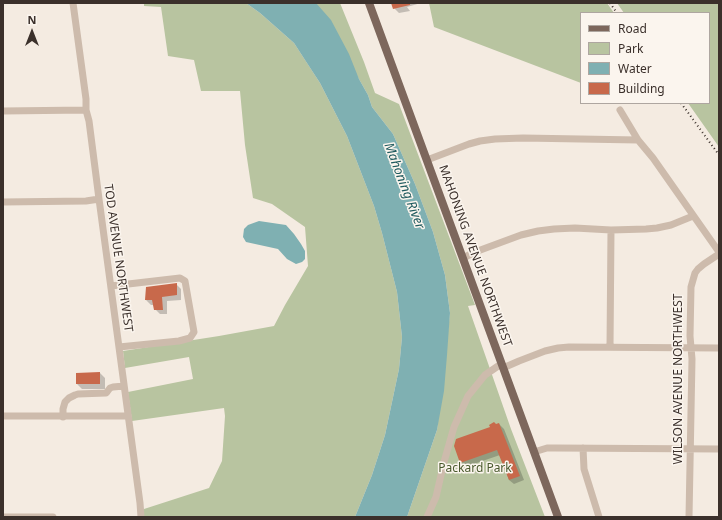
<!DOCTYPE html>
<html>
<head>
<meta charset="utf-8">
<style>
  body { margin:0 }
  #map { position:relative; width:722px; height:520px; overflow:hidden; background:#f4ebe1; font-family:"Noto Sans",sans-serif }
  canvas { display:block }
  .frame { position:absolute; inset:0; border:4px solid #3b302b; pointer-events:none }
  .legend { position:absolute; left:580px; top:12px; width:130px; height:92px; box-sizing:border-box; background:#fbf5ee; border:1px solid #aea6a0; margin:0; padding:5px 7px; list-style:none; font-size:12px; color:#3b302b }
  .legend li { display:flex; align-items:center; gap:8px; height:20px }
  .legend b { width:20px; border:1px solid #aea6a0 }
  .north { position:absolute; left:12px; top:12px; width:40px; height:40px; -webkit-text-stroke:3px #fbf5ee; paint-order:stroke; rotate:0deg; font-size:11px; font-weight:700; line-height:16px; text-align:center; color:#3b302b }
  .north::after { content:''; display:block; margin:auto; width:14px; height:18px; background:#3b302b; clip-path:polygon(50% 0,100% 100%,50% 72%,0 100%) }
</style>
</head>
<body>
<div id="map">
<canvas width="722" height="520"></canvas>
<div class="frame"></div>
<ul class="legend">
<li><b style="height:5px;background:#7d675c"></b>Road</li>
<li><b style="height:11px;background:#b8c4a0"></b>Park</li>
<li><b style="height:11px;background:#7fb0b2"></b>Water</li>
<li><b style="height:11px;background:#c8694b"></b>Building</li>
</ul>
<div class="north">N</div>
</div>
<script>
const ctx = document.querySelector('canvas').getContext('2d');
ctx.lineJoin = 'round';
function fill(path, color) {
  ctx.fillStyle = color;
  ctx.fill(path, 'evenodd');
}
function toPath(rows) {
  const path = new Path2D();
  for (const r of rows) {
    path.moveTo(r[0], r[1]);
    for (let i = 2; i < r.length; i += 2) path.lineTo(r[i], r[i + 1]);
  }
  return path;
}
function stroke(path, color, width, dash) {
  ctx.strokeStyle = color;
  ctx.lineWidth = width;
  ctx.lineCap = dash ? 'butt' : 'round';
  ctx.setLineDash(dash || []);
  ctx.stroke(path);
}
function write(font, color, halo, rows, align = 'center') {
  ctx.font = font + ' "Noto Sans",sans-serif';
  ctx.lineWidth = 3;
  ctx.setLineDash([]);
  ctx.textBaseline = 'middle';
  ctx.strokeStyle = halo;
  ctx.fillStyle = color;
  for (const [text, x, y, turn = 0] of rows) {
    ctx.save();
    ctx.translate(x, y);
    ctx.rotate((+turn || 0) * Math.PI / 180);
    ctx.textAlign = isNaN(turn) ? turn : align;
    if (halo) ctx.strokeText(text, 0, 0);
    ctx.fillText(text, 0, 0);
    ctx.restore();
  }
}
fill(toPath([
  [144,3,246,3,260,13,294,43,320,83,347,136,374,206,382,233,397,292,402,337,399,369,385,435,372,475,355,517,143,517,144,509,209,488,222,461,225,416,224,408,132,421,128,392,193,379,189,357,125,368,123,351,219,336,274,326,285,305,308,266,305,227,272,204,253,198,245,145,240,91,201,91,194,60,168,56,161,7,144,6],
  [316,3,340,3,364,62,375,93,399,104,475,305,468,306,511,429,545,517,407,517,437,430,450,313,445,275,433,232,415,184,393,134,372,107,368,95],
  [429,3,607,3,614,13,581,13,581,83,434,27],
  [617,3,719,3,719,147,688,103,709,103,709,13,624,13]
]), '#b8c4a0');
fill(toPath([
  [246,3,316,3,331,20,349,54,359,79,368,95,372,107,393,134,415,184,433,232,445,275,450,313,447,355,444,391,437,430,407,517,355,517,372,475,385,435,399,369,402,337,397,292,382,233,374,206,347,136,320,83,305,60,294,43,260,13],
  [259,221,286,225,294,234,301,244,305,251,305,259,302,262,296,264,287,259,278,249,246,242,243,237,244,229,248,225]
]), '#7fb0b2');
fill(toPath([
  [392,3,421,3,407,7,410,11,399,13,394,8],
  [176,284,181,289,181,300,167,301,167,314,160,314,155,309,154,305,151,305,146,300],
  [100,373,105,378,105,389,82,389,77,384],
  [499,424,504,429,524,480,514,484,509,480,500,455,465,467,461,462,496,425]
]), '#0003');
fill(toPath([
  [391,3,410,3,410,5,393,9],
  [177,283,177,295,162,297,163,310,154,310,152,300,145,300,146,287],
  [100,372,100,384,76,384,76,373],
  [494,422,496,424,499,423,520,476,509,480,497,450,460,463,454,446,456,439,490,427,489,425]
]), '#c8694b');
stroke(toPath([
  [73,3,86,99,86,110,89,121,99,199,106,251,140,503,141,517],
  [620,110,638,140,653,158,719,252],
  [3,111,86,110],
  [427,160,469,144,480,141,495,139,523,138,638,140],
  [3,202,86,201,99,199],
  [463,258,475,252,521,235,538,231,554,229,575,228,611,230,646,229,657,228,671,225,693,216],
  [111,286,180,278,185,281,194,332,190,338,179,341,119,347],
  [610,347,611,230],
  [503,368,519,361,545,351,558,348,569,347,719,348],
  [3,416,128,416],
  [63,417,63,409,65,402,69,398,75,395,78,394,106,393,107,392,110,388,113,387,124,386],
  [583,448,584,469,599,517],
  [534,452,547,448,555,448,719,449],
  [3,517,53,517],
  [427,517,436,497,444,462,454,427,468,396,485,375,501,364],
  [689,517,692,359,690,336,691,287,695,273,698,269,704,264,719,254]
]), '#cdbbac', 7);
stroke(toPath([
  [369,3,558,517]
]), '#7d675c', 8);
stroke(toPath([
  [610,3,617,13],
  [681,103,719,155]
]), '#3b302b', 2, [1, 3]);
write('12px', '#3b302b', '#fbf5ee', [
  ["MAHONING AVENUE NORTHWEST",475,256,70],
  ["TOD AVENUE NORTHWEST",118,258,82],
  ["WILSON AVENUE NORTHWEST",679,379,-90]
]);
write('12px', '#4a5a2e', '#fbf5ee', [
  ["Packard Park",475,469]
]);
write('italic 13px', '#1f5a5e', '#fbf5ee', [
  ["Mahoning River",404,186,69]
]);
</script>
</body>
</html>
